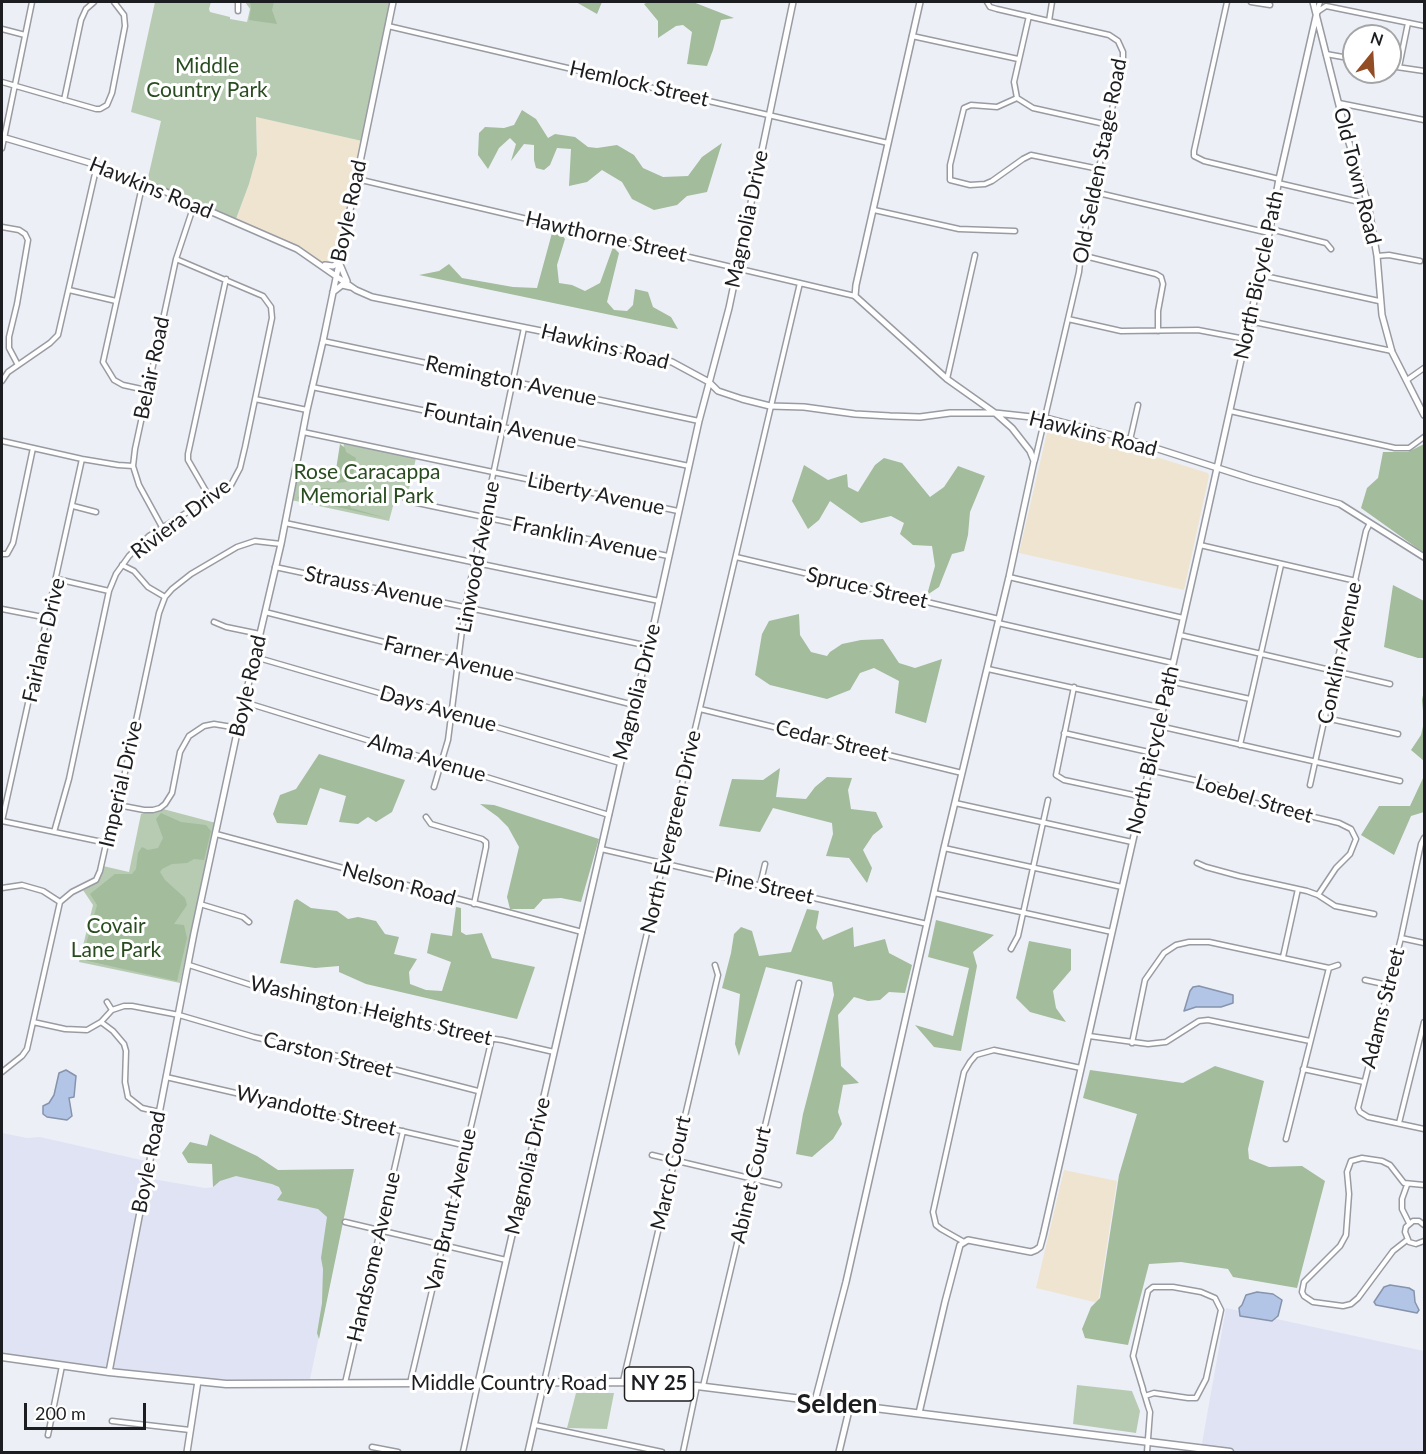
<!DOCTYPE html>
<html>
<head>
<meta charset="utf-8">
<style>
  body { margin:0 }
  #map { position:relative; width:1426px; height:1454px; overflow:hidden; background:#edeff7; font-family:Lato,sans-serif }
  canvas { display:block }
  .frame { position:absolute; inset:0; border:3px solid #1c1d20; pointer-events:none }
  .north { position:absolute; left:1342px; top:24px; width:60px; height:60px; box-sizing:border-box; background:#fff; border:2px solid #a4a5a6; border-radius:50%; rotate:18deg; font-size:16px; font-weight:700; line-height:24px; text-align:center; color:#1c1d20 }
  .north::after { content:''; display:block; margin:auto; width:21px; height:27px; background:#924d24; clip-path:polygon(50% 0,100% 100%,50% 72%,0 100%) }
  .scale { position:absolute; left:24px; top:1403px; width:122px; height:27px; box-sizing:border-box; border:3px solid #1c1d20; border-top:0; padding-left:8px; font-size:18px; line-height:21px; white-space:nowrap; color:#1c1d20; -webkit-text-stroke:4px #fff; paint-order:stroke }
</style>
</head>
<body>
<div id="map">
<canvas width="1426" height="1454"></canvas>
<div class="frame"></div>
<div class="north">N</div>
<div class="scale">200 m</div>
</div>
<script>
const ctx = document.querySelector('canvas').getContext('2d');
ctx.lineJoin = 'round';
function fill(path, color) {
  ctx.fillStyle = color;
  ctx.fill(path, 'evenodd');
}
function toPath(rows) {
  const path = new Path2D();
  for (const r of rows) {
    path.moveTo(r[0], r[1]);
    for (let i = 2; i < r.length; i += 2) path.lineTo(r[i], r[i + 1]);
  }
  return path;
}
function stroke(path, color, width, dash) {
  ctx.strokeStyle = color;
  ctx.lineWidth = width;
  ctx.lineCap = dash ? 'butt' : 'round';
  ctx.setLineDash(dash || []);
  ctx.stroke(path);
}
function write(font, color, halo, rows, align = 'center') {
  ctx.font = font + ' Lato,sans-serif';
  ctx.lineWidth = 6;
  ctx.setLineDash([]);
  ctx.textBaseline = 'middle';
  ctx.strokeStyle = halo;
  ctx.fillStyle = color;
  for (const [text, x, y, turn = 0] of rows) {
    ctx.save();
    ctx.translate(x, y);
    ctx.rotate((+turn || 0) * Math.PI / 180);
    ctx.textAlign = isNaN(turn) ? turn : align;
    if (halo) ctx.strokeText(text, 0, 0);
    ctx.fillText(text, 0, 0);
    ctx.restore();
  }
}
fill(toPath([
  [2,1133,27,1138,40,1137,150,1162,147,1178,205,1188,213,1187,219,1160,278,1170,354,1169,309,1384,226,1384,2,1357],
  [1226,1308,1424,1351,1424,1452,1217,1452,1201,1449]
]), '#e0e3f3');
fill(toPath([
  [256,117,362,141,335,271,236,220,249,184,257,155],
  [1049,424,1208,473,1209,476,1184,590,1019,553],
  [1064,1170,1117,1181,1098,1303,1036,1288]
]), '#efe4cf');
fill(toPath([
  [155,2,211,2,209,9,210,12,230,17,230,19,247,22,250,9,245,2,391,2,383,45,381,45,362,141,256,117,257,155,249,184,236,219,147,182,161,121,131,112],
  [344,444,416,458,409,489,403,488,397,491,389,521,291,500,298,473,337,481],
  [163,809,216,823,180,983,79,962,93,905,83,890,93,885,101,877,103,866,129,872,141,814],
  [1077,1385,1132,1391,1140,1411,1136,1433,1073,1424],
  [576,1393,614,1393,607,1429,567,1428]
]), '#b7cbb2');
fill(toPath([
  [250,2,274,2,272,10,277,24,249,20,251,8],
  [576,2,602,2,597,14],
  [648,2,693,2,734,18,721,20,713,50,707,66,687,64,692,32,683,25,676,26,658,38,658,21,644,4],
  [522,110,536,119,548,138,555,134,575,137,588,147,597,148,617,145,634,155,643,168,663,177,688,176,702,157,722,143,707,192,687,196,677,205,654,210,632,199,622,182,602,170,587,182,569,186,571,149,557,148,550,165,544,170,536,168,534,160,534,145,524,144,511,161,516,144,510,138,499,148,488,169,478,155,479,133,485,127,504,128,514,125],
  [552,233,562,235,565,239,557,265,559,283,572,285,585,291,600,283,613,247,619,253,607,302,614,310,627,311,633,305,635,289,648,292,653,307,671,317,678,329,419,275,439,271,449,264,462,278,513,287,537,288],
  [340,444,345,448,346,452,356,458,352,481,337,483,335,476],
  [1424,444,1424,553,1361,508,1367,488,1378,478,1383,452,1408,452],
  [884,458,902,463,930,497,944,487,958,466,985,476,970,512,968,535,964,551,952,554,939,587,927,595,935,566,932,546,913,545,900,534,904,523,891,516,861,523,830,501,819,520,808,529,792,501,804,465,828,480,847,474,848,487,858,492,875,465],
  [315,488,330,488,347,494,351,508,386,518,297,498,305,492,313,492],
  [1393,585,1424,601,1424,658,1418,658,1384,647],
  [799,614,800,635,811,652,827,656,830,652,842,644,861,640,883,639,899,663,915,668,942,659,926,723,895,713,899,681,874,668,860,673,850,690,827,699,770,685,755,675,762,634,769,621],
  [1424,690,1424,761,1411,750,1421,735,1424,722,1422,700],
  [319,754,405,780,392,812,376,822,368,817,358,824,339,822,346,796,320,788,307,825,277,823,273,814,280,795,296,789],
  [780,768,776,797,806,799,815,787,827,777,852,778,848,790,851,809,876,812,883,827,873,835,863,850,872,868,867,883,849,858,826,856,833,834,832,823,773,808,760,832,719,826,732,779,763,780],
  [1424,776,1424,812,1411,816,1394,855,1361,835,1379,806,1410,806],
  [480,804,494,805,599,839,581,902,561,898,543,899,534,909,510,909,507,897,519,847,508,827,498,817],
  [161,813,181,822,206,825,211,831,204,860,194,859,187,863,172,864,162,869,160,872,165,880,185,898,187,905,174,924,184,925,187,938,177,981,88,961,84,959,83,955,97,905,90,894,115,874,132,874,136,869,138,853,142,847,148,850,158,848,163,838,156,819],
  [297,899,311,908,337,911,348,919,358,917,376,921,385,934,399,937,394,954,417,959,409,972,410,984,426,990,442,991,451,962,427,953,431,933,452,936,456,907,461,908,461,932,466,935,482,933,492,958,535,967,517,1019,366,984,339,972,339,966,315,968,280,963,294,901],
  [807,909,819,911,816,928,823,940,853,927,854,947,885,939,889,953,912,965,905,993,889,992,880,1000,868,1001,854,997,838,1015,841,1066,859,1083,843,1085,838,1112,842,1124,833,1139,812,1157,796,1154,803,1114,834,995,832,982,766,967,739,1056,735,1044,740,994,722,988,731,953,734,934,741,927,752,931,759,956,791,952],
  [936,920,994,935,973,952,977,966,961,1051,934,1047,915,1025,953,1036,969,968,928,957],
  [1029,941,1071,949,1071,970,1053,991,1056,1008,1066,1022,1030,1012,1016,998],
  [1215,1066,1264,1081,1248,1149,1249,1159,1269,1167,1302,1166,1325,1181,1297,1288,1233,1277,1228,1269,1181,1262,1149,1264,1128,1345,1085,1338,1082,1329,1091,1307,1100,1298,1119,1175,1137,1114,1083,1098,1090,1070,1183,1083],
  [210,1134,257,1156,278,1170,354,1169,319,1339,317,1333,322,1303,323,1269,321,1258,327,1217,318,1209,277,1200,282,1193,279,1187,272,1184,236,1176,220,1181,213,1187,212,1164,188,1163,182,1153,190,1142,207,1146]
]), '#a2bc9c');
const water = toPath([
  [1199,986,1233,995,1233,1003,1221,1007,1196,1007,1184,1011,1190,991,1193,987,1199,986],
  [66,1070,76,1076,74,1097,69,1098,72,1116,67,1120,47,1117,43,1114,43,1106,49,1103,54,1095,59,1073,66,1070],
  [1390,1285,1409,1288,1414,1291,1415,1302,1419,1310,1417,1313,1376,1305,1374,1302,1384,1287,1390,1285],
  [1257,1292,1273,1294,1282,1300,1278,1316,1272,1321,1240,1316,1239,1308,1242,1305,1246,1295,1257,1292]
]);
fill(water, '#b2c5e7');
stroke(water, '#8593ab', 1.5);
const street = toPath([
  [987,2,990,7,997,9,1109,35,1118,41,1123,52,1123,60,1082,244,1079,272,1035,460],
  [1227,2,1194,151,1194,156,1204,161,1279,179],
  [1251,2,1270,5],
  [238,11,238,2],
  [1317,11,1320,2],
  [1317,12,1326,6,1424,26],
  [1029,16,1014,82,1017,98,1033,108,1109,125],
  [1049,21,1052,2],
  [388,26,888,143],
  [2,29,25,35],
  [912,36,1018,59],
  [1326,54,1354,59],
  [1390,66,1424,71],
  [1399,67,1408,23],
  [2,82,96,109,100,109,107,105,112,93,125,26,124,15,114,2],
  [1017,98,997,107,971,105,964,108,950,165,950,180,970,185,985,184,992,181,1023,159,1031,155,1099,169],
  [64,100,81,20,86,9,94,2],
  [1339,103,1424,120],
  [2,148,32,2],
  [357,179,855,296],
  [143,182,103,362,114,380,123,385,146,390],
  [1278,183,1368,204],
  [1094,192,1269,233],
  [874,210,959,229,1015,231],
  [2,227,19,230,25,234,28,240,17,304,9,337,9,348,18,365],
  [1270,229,1326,243,1331,249],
  [1081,255,1156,274,1161,277,1163,284,1158,311,1158,331],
  [1377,256,1389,255,1420,261],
  [1260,275,1379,301],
  [69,290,116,301],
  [1068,319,1121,331,1198,330,1245,339],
  [1249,321,1392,351],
  [323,341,699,421],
  [947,379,975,255],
  [1407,380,1424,368],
  [2,381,8,372,50,343,58,335,97,165],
  [312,387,689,466],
  [255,399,307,410],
  [1230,411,1395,448,1409,448,1424,437],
  [303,432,678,511],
  [1130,440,1138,405],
  [2,441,82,459,118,465,133,466],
  [399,492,408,501,668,556],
  [210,498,188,460,188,454,226,279],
  [73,506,96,512],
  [285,523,659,601],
  [162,527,139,485,133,466,135,449,176,259,194,205],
  [1200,545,1356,581],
  [2,554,7,554,13,543,33,448],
  [736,557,999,619],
  [122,565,134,571,148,587,165,597],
  [275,567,649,646],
  [1009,577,1183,618],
  [57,579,109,591],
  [2,609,48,618],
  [265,612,634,705],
  [214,622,226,627,260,634],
  [998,623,1173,663],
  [1180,635,1390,684],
  [255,657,620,763],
  [988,669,1163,708],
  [1169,681,1250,699],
  [1074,687,1056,775,1064,780,1143,797],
  [244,702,609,815],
  [700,709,962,773],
  [1326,718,1398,734],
  [1159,726,1400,781],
  [1064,733,1153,753],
  [1240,745,1281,565],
  [1149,770,1217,785,1251,802,1339,823,1351,829,1356,839,1350,854,1336,868,1318,895],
  [1310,785,1366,531,1370,523],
  [434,787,448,740,465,607,524,328],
  [955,803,1132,842],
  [118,805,144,810,153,810,160,808,165,804,172,793,180,752,189,736,204,726,214,724,238,728],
  [426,817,431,824,482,839,486,842,486,847,474,904],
  [2,821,82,459],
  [2,821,107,843],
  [54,832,69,779,109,591,116,574,129,556,149,536,231,485,240,468,245,447,272,318,271,307,263,296,176,259],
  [216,834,582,932],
  [1424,838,1421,844,1401,938,1358,1108,1360,1112,1368,1117,1424,1129],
  [944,848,1122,887],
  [601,849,927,924],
  [1197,863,1206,867,1239,876,1307,891,1318,895,1335,906,1374,914],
  [760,885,765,864],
  [2,888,22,885,43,891,60,902],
  [934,893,1112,932],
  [200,904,243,917,249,922],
  [1401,938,1424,943],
  [1011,949,1018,936,1048,800],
  [1283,957,1298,889],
  [189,965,251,985,473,1036,502,1040,554,1052],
  [1365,980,1388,985],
  [107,1002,112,1010],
  [33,1022,65,1029,87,1030,101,1022,112,1010,124,1006,132,1006,179,1015,254,1037,377,1065,478,1091],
  [101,1022,113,1031,124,1044,126,1051,125,1082,128,1097,142,1108,159,1112],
  [1089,1036,1148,1044,1166,1042,1199,1021,1208,1020,1310,1041],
  [1132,1043,1145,980,1164,953,1176,945,1189,942,1209,942,1329,968],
  [1303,1069,1364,1082],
  [2,1072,22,1056,27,1049,60,902,72,892,96,880,100,871,110,826,118,805,159,613,165,597,172,589,191,574,237,547,255,541,281,544],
  [166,1077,467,1146],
  [1399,1123,1424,1022],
  [1286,1139,1329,968,1338,965],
  [652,1155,779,1185],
  [1407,1185,1402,1199,1402,1209,1409,1223],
  [345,1222,506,1260],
  [1424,1225,1419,1221,1413,1221,1406,1227,1405,1232,1409,1242,1416,1244,1424,1241],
  [1407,1240,1393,1251,1358,1298,1351,1304,1343,1306,1313,1302,1304,1296,1302,1292,1304,1282,1340,1246,1346,1235,1349,1194,1347,1172,1351,1161,1362,1158,1382,1161,1390,1165,1404,1183,1424,1185],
  [964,1242,941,1229,936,1225,933,1212,964,1072,970,1062,976,1055,994,1050,1081,1068],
  [623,1381,718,975,715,965],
  [544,1382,638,971,800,283],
  [345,1383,403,1131],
  [410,1383,492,1038],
  [703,1386,799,983],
  [1145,1396,1154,1393,1188,1398,1196,1398,1206,1379,1221,1310,1215,1298,1201,1292,1173,1287,1153,1287,1148,1291,1133,1356,1143,1389,1143,1390,1145,1396,1148,1406,1150,1412,1147,1452],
  [112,1421,190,1430],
  [535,1425,662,1452],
  [48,1435,62,1366],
  [372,1447,398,1452],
  [463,1452,478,1383],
  [683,1452,697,1386]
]);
const secondary = toPath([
  [1313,2,1346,133,1368,204,1377,256,1382,315,1392,352,1424,415],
  [2,137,97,165,143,182,297,249,356,290,372,297,546,332,672,362,709,382,718,391,742,399,770,406,804,407,855,414,890,416,920,417,950,413,995,413,1050,419,1130,440,1252,479,1340,504,1424,557],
  [325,265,333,266,339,262,347,281],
  [333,292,342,285,351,287],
  [109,1372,194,933,238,728,281,544,307,410,323,341,393,2],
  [478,1383,634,705,649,646,699,421,729,308,793,2],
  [815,1401,846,1282,944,848,1009,577,1034,461,1030,451,1012,428,995,413,947,379,855,296,856,285,920,2],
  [919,1413,945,1302,960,1245,968,1240,973,1241,1031,1252,1036,1250,1040,1247,1043,1236,1200,545,1270,229,1279,179,1317,12],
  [187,1452,198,1381],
  [528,1452,544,1382],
  [839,1452,850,1406]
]);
const primary = toPath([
  [2,1357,109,1372,226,1384,623,1382,697,1386,1230,1452]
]);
stroke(street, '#999ba2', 7);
stroke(secondary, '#999ba2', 8);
stroke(primary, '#999ba2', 9);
stroke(street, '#fff', 4);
stroke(secondary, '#fff', 5);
stroke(primary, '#fff', 6);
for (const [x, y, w] of [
  [659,1384,69]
]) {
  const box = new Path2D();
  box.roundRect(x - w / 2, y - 17, w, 34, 4.5);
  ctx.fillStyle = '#fff';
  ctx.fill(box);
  stroke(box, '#1c1d20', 1.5);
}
write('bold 20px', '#1c1d20', null, [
  ["NY 25",659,1384]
]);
write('21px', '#284c1f', '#fff', [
  ["Middle",207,66],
  ["Country Park",207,90],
  ["Rose Caracappa",367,472],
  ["Memorial Park",367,496],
  ["Covair",116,926],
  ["Lane Park",116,950]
]);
write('21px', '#1c1d20', '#fff', [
  ["Hemlock Street",639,84,13],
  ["Old Selden Stage Road",1100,161,-79],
  ["Old Town Road",1357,176,76],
  ["Hawkins Road",151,188,22],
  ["Boyle Road",349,211,-78],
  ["Magnolia Drive",747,219,-78],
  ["Hawthorne Street",606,237,13],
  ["North Bicycle Path",1259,275,-78],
  ["Hawkins Road",605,347,14],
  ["Belair Road",152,368,-78],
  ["Remington Avenue",511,381,12],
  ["Fountain Avenue",500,426,12],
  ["Hawkins Road",1093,434,14],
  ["Liberty Avenue",596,494,12],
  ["Riviera Drive",181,519,-37],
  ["Franklin Avenue",585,539,12],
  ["Linwood Avenue",478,557,-79],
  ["Strauss Avenue",374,588,12],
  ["Spruce Street",867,588,13],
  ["Fairlane Drive",44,640,-77],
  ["Conklin Avenue",1340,653,-78],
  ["Farner Avenue",449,659,14],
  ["Boyle Road",248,686,-77],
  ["Magnolia Drive",637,692,-76],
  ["Days Avenue",438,709,16],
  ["Cedar Street",832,741,14],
  ["North Bicycle Path",1153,750,-77],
  ["Alma Avenue",427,758,17],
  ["Imperial Drive",121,784,-77],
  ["Loebel Street",1254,799,17],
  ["North Evergreen Drive",671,832,-77],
  ["Nelson Road",399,884,15],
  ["Pine Street",764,886,13],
  ["Adams Street",1383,1008,-76],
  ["Washington Heights Street",371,1011,13],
  ["Carston Street",328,1055,14],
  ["Wyandotte Street",316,1111,13],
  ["Boyle Road",149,1162,-79],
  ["Magnolia Drive",528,1166,-77],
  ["March Court",671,1173,-77],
  ["Abinet Court",751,1185,-77],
  ["Van Brunt Avenue",451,1210,-77],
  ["Handsome Avenue",374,1257,-77],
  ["Middle Country Road",509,1383]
]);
write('bold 27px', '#1c1d20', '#fff', [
  ["Selden",837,1404]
]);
</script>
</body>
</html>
